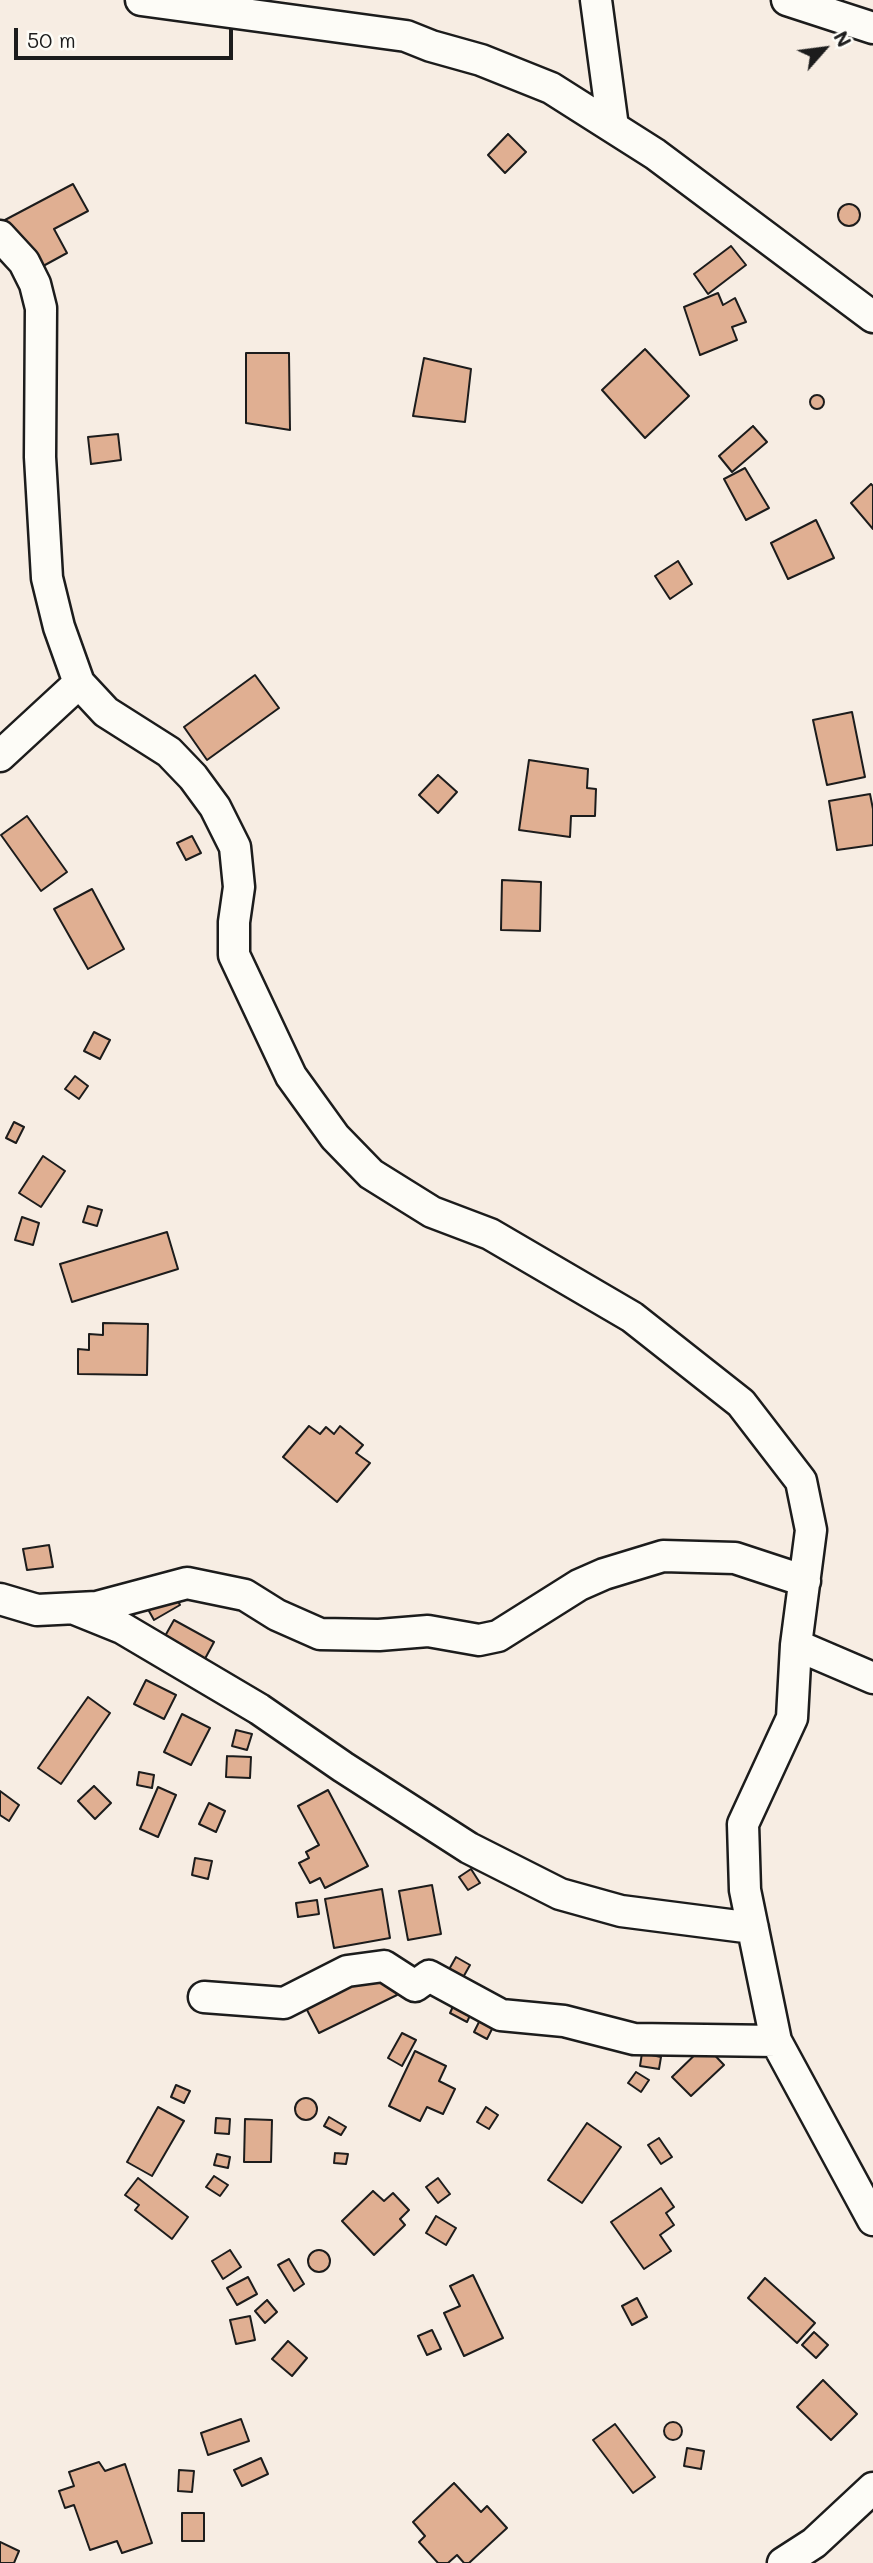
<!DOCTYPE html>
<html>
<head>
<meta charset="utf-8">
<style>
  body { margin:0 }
  #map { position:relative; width:873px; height:2563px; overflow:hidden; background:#f7ede3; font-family:Mali,sans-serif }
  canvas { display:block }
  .north { position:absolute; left:789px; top:14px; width:70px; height:70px; -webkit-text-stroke:5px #fdfcf7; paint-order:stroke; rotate:62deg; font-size:19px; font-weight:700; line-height:28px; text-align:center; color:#1c1c1c }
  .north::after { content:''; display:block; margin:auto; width:24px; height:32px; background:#1c1c1c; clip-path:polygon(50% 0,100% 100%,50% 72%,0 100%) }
  .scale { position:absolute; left:14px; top:28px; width:219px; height:32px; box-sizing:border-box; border:4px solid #1c1c1c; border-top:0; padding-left:9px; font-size:21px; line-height:24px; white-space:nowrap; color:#1c1c1c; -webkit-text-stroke:5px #fdfcf7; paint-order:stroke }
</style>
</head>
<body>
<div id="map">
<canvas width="873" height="2563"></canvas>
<div class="north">N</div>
<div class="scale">50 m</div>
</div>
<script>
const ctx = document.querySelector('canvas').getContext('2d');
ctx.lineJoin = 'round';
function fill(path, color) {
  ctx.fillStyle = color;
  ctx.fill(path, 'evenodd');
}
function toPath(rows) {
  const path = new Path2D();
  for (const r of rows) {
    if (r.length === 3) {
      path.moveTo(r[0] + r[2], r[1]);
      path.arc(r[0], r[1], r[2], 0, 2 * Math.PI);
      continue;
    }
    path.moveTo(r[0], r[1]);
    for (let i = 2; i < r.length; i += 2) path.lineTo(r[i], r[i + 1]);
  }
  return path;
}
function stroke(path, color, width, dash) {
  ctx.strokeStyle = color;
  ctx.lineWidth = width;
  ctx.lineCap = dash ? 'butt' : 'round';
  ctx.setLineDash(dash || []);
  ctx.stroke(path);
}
const building = toPath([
  [508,134,526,152,505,173,488,155,508,134],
  [73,184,88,211,54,229,67,253,34,271,3,221,73,184],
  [849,215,11],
  [731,246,746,265,708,294,694,274,731,246],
  [718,293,723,305,735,298,746,322,732,327,737,340,700,355,684,307,718,293],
  [645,349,689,396,645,438,602,390,645,349],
  [246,353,289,353,290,430,246,423,246,353],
  [424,358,471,369,465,422,413,416,424,358],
  [817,402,7],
  [753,426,767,442,732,472,719,456,753,426],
  [118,434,121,460,91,464,88,437,118,434],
  [745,468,769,508,746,520,724,479,745,468],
  [871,484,873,486,873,529,851,503,871,484],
  [816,520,834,558,788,579,771,543,816,520],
  [678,561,692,584,670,599,655,576,678,561],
  [255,675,279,708,207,760,184,727,255,675],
  [852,712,865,777,827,785,813,720,852,712],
  [529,760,588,769,587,788,596,789,595,816,571,816,570,837,519,830,529,760],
  [438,775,457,792,438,813,419,795,438,775],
  [870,794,873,809,873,845,837,850,829,801,870,794],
  [27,816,67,872,41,891,1,835,27,816],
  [192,836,201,853,186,860,177,843,192,836],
  [502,880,541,882,540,931,501,930,502,880],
  [92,889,124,949,88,969,54,909,92,889],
  [94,1032,110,1040,100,1059,84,1051,94,1032],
  [75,1076,88,1086,79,1099,65,1089,75,1076],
  [14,1122,24,1127,16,1143,6,1138,14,1122],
  [43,1156,65,1171,41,1207,19,1193,43,1156],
  [88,1206,102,1210,97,1226,83,1222,88,1206],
  [22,1217,39,1223,33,1245,15,1240,22,1217],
  [167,1232,178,1269,72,1302,60,1264,167,1232],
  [103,1323,148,1324,147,1375,78,1374,78,1349,89,1350,89,1334,103,1335,103,1323],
  [309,1426,320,1434,326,1427,334,1434,340,1426,363,1445,356,1453,370,1463,337,1502,283,1457,309,1426],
  [49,1545,53,1567,27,1570,23,1549,49,1545],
  [172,1589,180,1605,154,1620,145,1604,172,1589],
  [174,1620,214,1642,200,1668,160,1645,174,1620],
  [146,1680,176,1695,164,1719,134,1704,146,1680],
  [88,1697,110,1713,61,1784,38,1768,88,1697],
  [182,1714,210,1728,191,1765,164,1752,182,1714],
  [236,1730,252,1734,247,1750,232,1746,236,1730],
  [227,1756,251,1757,250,1778,226,1777,227,1756],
  [139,1772,154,1775,152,1788,137,1785,139,1772],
  [94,1786,111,1803,95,1819,78,1801,94,1786],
  [158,1787,176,1795,158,1837,140,1829,158,1787],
  [328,1790,368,1866,325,1888,320,1878,310,1883,299,1863,309,1858,306,1852,319,1845,298,1806,328,1790],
  [0,1791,19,1805,9,1821,0,1815,0,1791],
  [209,1803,225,1811,216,1832,199,1824,209,1803],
  [195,1858,212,1861,208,1879,192,1875,195,1858],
  [471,1869,480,1883,468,1890,459,1877,471,1869],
  [432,1885,441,1934,408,1940,399,1891,432,1885],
  [382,1889,390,1938,334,1948,325,1899,382,1889],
  [317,1900,319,1914,298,1917,296,1903,317,1900],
  [456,1957,470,1965,461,1981,447,1973,456,1957],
  [386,1970,397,1995,319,2033,306,2008,336,1993,332,1984,386,1970],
  [456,2000,473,2009,467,2022,450,2013,456,2000],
  [481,2018,494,2025,487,2039,474,2032,481,2018],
  [402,2033,416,2040,402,2066,388,2058,402,2033],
  [705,2045,724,2065,691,2096,672,2077,705,2045],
  [415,2051,446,2066,439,2081,455,2089,443,2114,427,2107,420,2121,389,2106,415,2051],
  [642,2053,661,2057,659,2069,640,2066,642,2053],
  [636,2072,649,2080,641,2092,628,2083,636,2072],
  [176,2085,190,2091,184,2103,171,2097,176,2085],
  [306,2109,11],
  [158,2107,184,2121,152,2176,127,2162,158,2107],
  [486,2107,498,2115,489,2129,477,2122,486,2107],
  [329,2117,346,2127,341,2135,324,2126,329,2117],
  [216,2118,230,2119,229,2134,215,2133,216,2118],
  [245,2119,272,2120,271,2162,244,2162,245,2119],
  [587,2123,621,2147,582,2203,548,2180,587,2123],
  [659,2138,672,2157,661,2164,648,2145,659,2138],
  [335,2153,348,2154,346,2164,334,2163,335,2153],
  [217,2154,230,2157,228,2168,214,2165,217,2154],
  [214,2176,228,2185,220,2196,206,2187,214,2176],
  [138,2178,188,2217,172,2239,135,2210,139,2205,125,2195,138,2178],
  [438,2178,450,2194,438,2203,426,2187,438,2178],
  [661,2188,674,2207,666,2213,674,2225,660,2235,671,2251,644,2269,611,2222,661,2188],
  [373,2191,384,2201,393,2193,409,2210,400,2219,405,2225,374,2255,342,2221,373,2191],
  [436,2216,456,2228,446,2245,426,2233,436,2216],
  [230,2250,241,2267,223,2279,212,2261,230,2250],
  [319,2261,11],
  [289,2259,304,2284,294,2291,278,2265,289,2259],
  [473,2275,503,2338,464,2356,444,2313,460,2306,450,2286,473,2275],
  [248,2277,257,2294,237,2305,227,2288,248,2277],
  [765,2278,815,2323,797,2343,748,2298,765,2278],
  [637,2298,647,2317,632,2325,622,2306,637,2298],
  [267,2300,277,2312,265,2323,255,2311,267,2300],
  [250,2316,255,2340,236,2344,230,2320,250,2316],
  [432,2330,441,2349,427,2355,418,2336,432,2330],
  [814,2332,828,2345,816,2358,802,2345,814,2332],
  [288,2341,307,2358,292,2376,272,2359,288,2341],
  [823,2380,857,2414,831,2440,797,2407,823,2380],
  [241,2419,249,2441,208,2455,201,2433,241,2419],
  [673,2431,9],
  [615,2424,655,2477,633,2493,593,2440,615,2424],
  [687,2448,704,2451,701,2469,684,2466,687,2448],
  [261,2458,268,2474,242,2486,234,2470,261,2458],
  [99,2462,105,2471,125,2464,152,2543,122,2553,117,2541,90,2550,74,2505,65,2508,59,2491,74,2486,69,2472,99,2462],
  [179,2470,194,2471,192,2492,178,2491,179,2470],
  [454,2483,481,2512,487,2506,507,2528,469,2563,464,2563,457,2555,448,2563,438,2563,419,2542,425,2536,413,2522,454,2483],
  [182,2513,204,2513,204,2541,182,2541,182,2513],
  [0,2542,19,2551,14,2563,0,2563,0,2542]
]);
fill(building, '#e0af92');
stroke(building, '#1c1c1c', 2);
const minor = toPath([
  [141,0,406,36,431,46,481,60,551,88,655,154,873,317],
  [596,0,613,127],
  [787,0,873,28],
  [0,236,24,262,35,284,41,308,40,457,47,578,59,627,79,683,106,712,169,752,193,777,215,807,235,847,239,887,234,922,234,955,291,1076,335,1137,371,1174,432,1212,490,1234,632,1317,741,1403,801,1481,811,1530,796,1645,792,1718,743,1824,745,1890,776,2041,873,2220],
  [0,756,79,683],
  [0,1599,37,1610,97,1607,187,1583,245,1595,277,1615,320,1634,379,1635,428,1631,479,1640,498,1636,579,1585,604,1574,663,1556,735,1558,805,1581],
  [75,1609,122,1628,259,1709,343,1767,469,1848,560,1894,621,1911,753,1928],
  [796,1645,873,1678],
  [204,1997,284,2003,347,1971,384,1966,415,1986,429,1976,501,2015,564,2021,634,2039,776,2041],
  [783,2563,814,2543,873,2488]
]);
stroke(minor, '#1c1c1c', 35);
stroke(minor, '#fdfcf7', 30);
</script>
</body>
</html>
